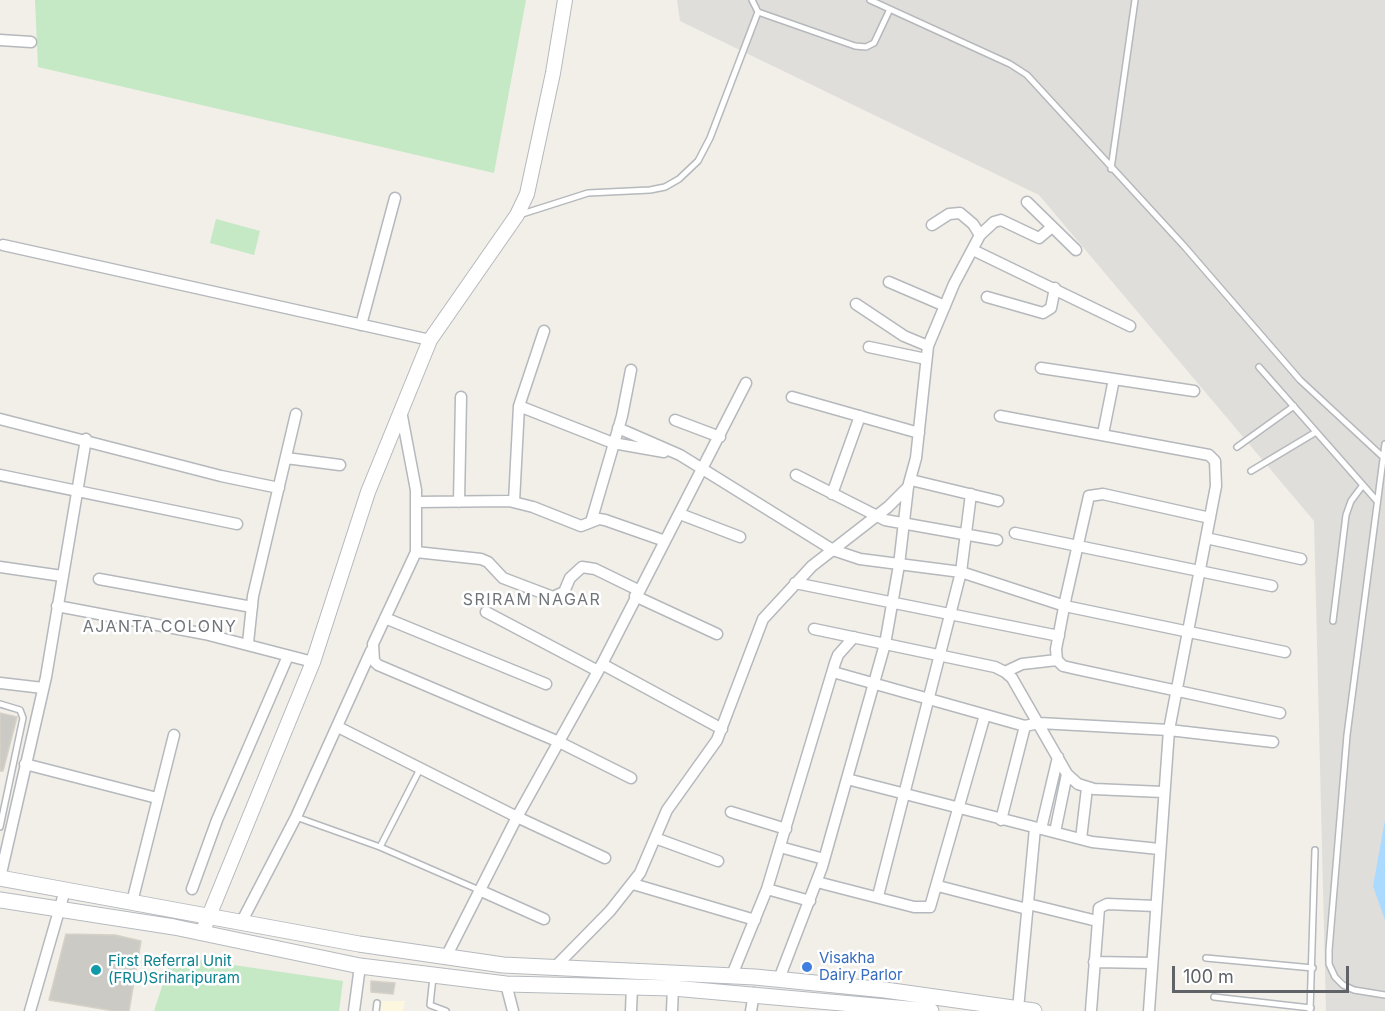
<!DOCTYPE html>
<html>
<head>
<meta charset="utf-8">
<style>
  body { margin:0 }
  #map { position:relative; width:1385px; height:1011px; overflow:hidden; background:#f1efe8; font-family:Inter,sans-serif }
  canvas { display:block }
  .scale { position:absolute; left:1172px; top:966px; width:177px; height:27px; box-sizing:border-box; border:3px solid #5f6368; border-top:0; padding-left:8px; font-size:18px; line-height:21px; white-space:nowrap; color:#5f6368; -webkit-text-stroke:4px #fff; paint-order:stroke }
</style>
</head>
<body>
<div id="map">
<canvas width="1385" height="1011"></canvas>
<div class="scale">100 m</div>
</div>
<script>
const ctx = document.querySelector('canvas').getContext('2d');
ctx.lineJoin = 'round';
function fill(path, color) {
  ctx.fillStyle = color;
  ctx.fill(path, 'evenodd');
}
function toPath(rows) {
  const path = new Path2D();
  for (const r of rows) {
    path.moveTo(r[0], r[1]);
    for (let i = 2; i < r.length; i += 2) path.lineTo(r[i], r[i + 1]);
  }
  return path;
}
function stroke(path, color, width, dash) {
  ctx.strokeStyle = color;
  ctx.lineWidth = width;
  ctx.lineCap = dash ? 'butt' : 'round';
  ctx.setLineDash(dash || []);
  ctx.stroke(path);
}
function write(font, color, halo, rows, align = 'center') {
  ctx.font = font + ' Inter,sans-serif';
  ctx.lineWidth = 5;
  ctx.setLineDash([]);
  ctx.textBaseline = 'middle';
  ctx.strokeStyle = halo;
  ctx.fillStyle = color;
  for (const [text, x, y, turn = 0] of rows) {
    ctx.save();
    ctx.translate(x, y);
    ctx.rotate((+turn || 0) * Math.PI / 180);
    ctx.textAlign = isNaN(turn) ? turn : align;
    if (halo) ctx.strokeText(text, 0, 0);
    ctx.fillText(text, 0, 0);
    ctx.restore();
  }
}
fill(toPath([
  [382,1001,405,1001,403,1011,381,1011]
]), '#fef7e0');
fill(toPath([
  [677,0,1385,0,1385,1011,1326,1011,1314,521,1039,195,680,21]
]), '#e0deda');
fill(toPath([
  [35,0,526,0,494,173,38,67],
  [216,219,260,231,254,255,210,243],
  [172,956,343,981,339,1011,154,1011]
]), '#c5e8c5');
fill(toPath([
  [1385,820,1385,920,1373,886]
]), '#aadaff');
const building = toPath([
  [0,713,17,717,3,771,0,771,0,713],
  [66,934,115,935,141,941,129,1011,114,1011,49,1000,66,934],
  [371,981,395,983,393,994,371,992,371,981]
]);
fill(building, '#cccac5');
stroke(building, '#d6d1c6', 1.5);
const service = toPath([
  [752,0,758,12,855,46,866,47,874,43,890,9],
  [870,0,1010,64,1027,75,1184,246,1300,380,1383,457],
  [1111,169,1135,0],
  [519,215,588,193,650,190,665,187,679,179,698,161,710,138,758,12],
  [1259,367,1377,501],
  [1385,444,1347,735,1329,950,1329,964,1335,977,1343,985,1354,990,1385,995],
  [1237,447,1294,406],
  [1251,471,1316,432],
  [1333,621,1346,515,1351,501,1363,485],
  [0,704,20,710,23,718,0,827],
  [296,817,380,847,479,890],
  [380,847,420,769],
  [1206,958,1313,968],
  [433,977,430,1005,446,1011],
  [1214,997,1311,1008],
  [376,1011,377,1003],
  [1310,1011,1315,850]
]);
const minor = toPath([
  [0,40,31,42],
  [1027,202,1076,250],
  [980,235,994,222,1001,220,1039,238,1052,227],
  [3,245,430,340],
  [973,250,1130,326],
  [889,282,945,306],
  [987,297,1043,313,1051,308,1055,288],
  [856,304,904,336,928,346],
  [361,325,395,198],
  [869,347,926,359],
  [1041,368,1114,379,1103,434],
  [1114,379,1194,391],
  [792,397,919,433],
  [519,406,613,443,664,452],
  [401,411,416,490,416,552,373,644,374,661,378,665,559,742,631,778],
  [1000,416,1209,455,1215,461,1216,486,1169,730,1149,1011],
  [0,419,221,476,279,488],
  [675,420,720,437],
  [618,428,680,455,833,550,860,559,961,572,1065,606,1285,652],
  [286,458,340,465],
  [0,475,237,524],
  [796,475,885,520,997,540],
  [911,480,998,501],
  [832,494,860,416],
  [417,502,509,501,533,507,581,526,599,519,605,520,665,541],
  [459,502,461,397],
  [514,502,519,406,544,331],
  [680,514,740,537],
  [1210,518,1103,494,1089,496,1066,597,1056,649,1057,660,1063,666,1076,669,1280,713],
  [591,522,622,416,631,370],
  [1015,533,1272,586],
  [1206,538,1301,559],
  [416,552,481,559,488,562,503,578,553,597,564,592,570,578,582,567,595,569,638,590],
  [0,567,62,576],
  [99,579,252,607],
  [795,583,1059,636],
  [635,596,717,634],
  [57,606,205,634,313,662],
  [486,612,598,671],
  [385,618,546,684],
  [814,629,995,667,1005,672,1012,678,1067,774,1078,784,1094,789,1163,792],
  [248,643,253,596,296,414],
  [602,664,722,729],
  [833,672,1025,726,1039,723,1169,730,1273,742],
  [1005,672,1022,664,1057,660],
  [0,683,43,688],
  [338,727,517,817,446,957],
  [25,764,157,798],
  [847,779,1092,842,1159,849],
  [731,812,786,829],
  [1001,820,1025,726],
  [1041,829,1058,757],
  [1055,832,1067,774],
  [655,838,718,861],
  [1081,839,1087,788],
  [780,847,824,859],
  [605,858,517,817,602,664,746,383],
  [0,878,46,677,86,439],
  [817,882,914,907,930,907,985,715],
  [633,884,755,920],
  [938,886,1027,909],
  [192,889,217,820,288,656],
  [767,889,810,901],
  [479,890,544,919],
  [878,896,961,572,971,494],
  [132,902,174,735],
  [1028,904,1097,921],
  [242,921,296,817,371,651],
  [1094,962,1152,963],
  [555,967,610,911,640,873,667,810,717,740,763,619,812,566,888,507,908,487,916,458,928,346,954,284,980,235,973,224,960,213,949,214,932,225],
  [732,975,767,889,835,663,838,655,854,637],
  [779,979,822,867,885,644,899,565,908,487],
  [506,984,513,1011],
  [1018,1009,1035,828],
  [30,1011,65,890],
  [354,1011,360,966],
  [631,1011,632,986],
  [672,1011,673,988],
  [751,1011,754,993],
  [1091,1011,1099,908,1107,904,1156,906]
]);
const tertiary = toPath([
  [202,933,313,662,368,492,430,340,517,215,527,194,553,73,565,0]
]);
const secondary = toPath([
  [0,878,359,944,503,965,755,977,885,990,1034,1011],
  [0,900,174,927,360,966,506,984,673,988,931,1011]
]);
stroke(service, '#b5b8bc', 8);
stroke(minor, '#b5b8bc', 13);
stroke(tertiary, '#b5b8bc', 16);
stroke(secondary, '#b6babf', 17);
stroke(service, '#fff', 5);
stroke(minor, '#fff', 10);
stroke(tertiary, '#fff', 14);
stroke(secondary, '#fff', 15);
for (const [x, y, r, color] of [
  [807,967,6,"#3f7fe0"],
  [96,970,6,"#0f9aa8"]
]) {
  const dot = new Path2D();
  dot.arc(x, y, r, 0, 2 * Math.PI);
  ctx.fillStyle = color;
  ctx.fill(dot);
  stroke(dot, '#fff', 2);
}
write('15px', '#366cbe', '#fff', [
  ["Visakha",819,958],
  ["Dairy Parlor",819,975]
], 'left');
write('15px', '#0d838f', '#fff', [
  ["First Referral Unit",108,961],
  ["(FRU)Sriharipuram",108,978]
], 'left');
ctx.letterSpacing = '1.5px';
write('16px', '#70757a', '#fff', [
  ["SRIRAM NAGAR",532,600],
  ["AJANTA COLONY",160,627]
]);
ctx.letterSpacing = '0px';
</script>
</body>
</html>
